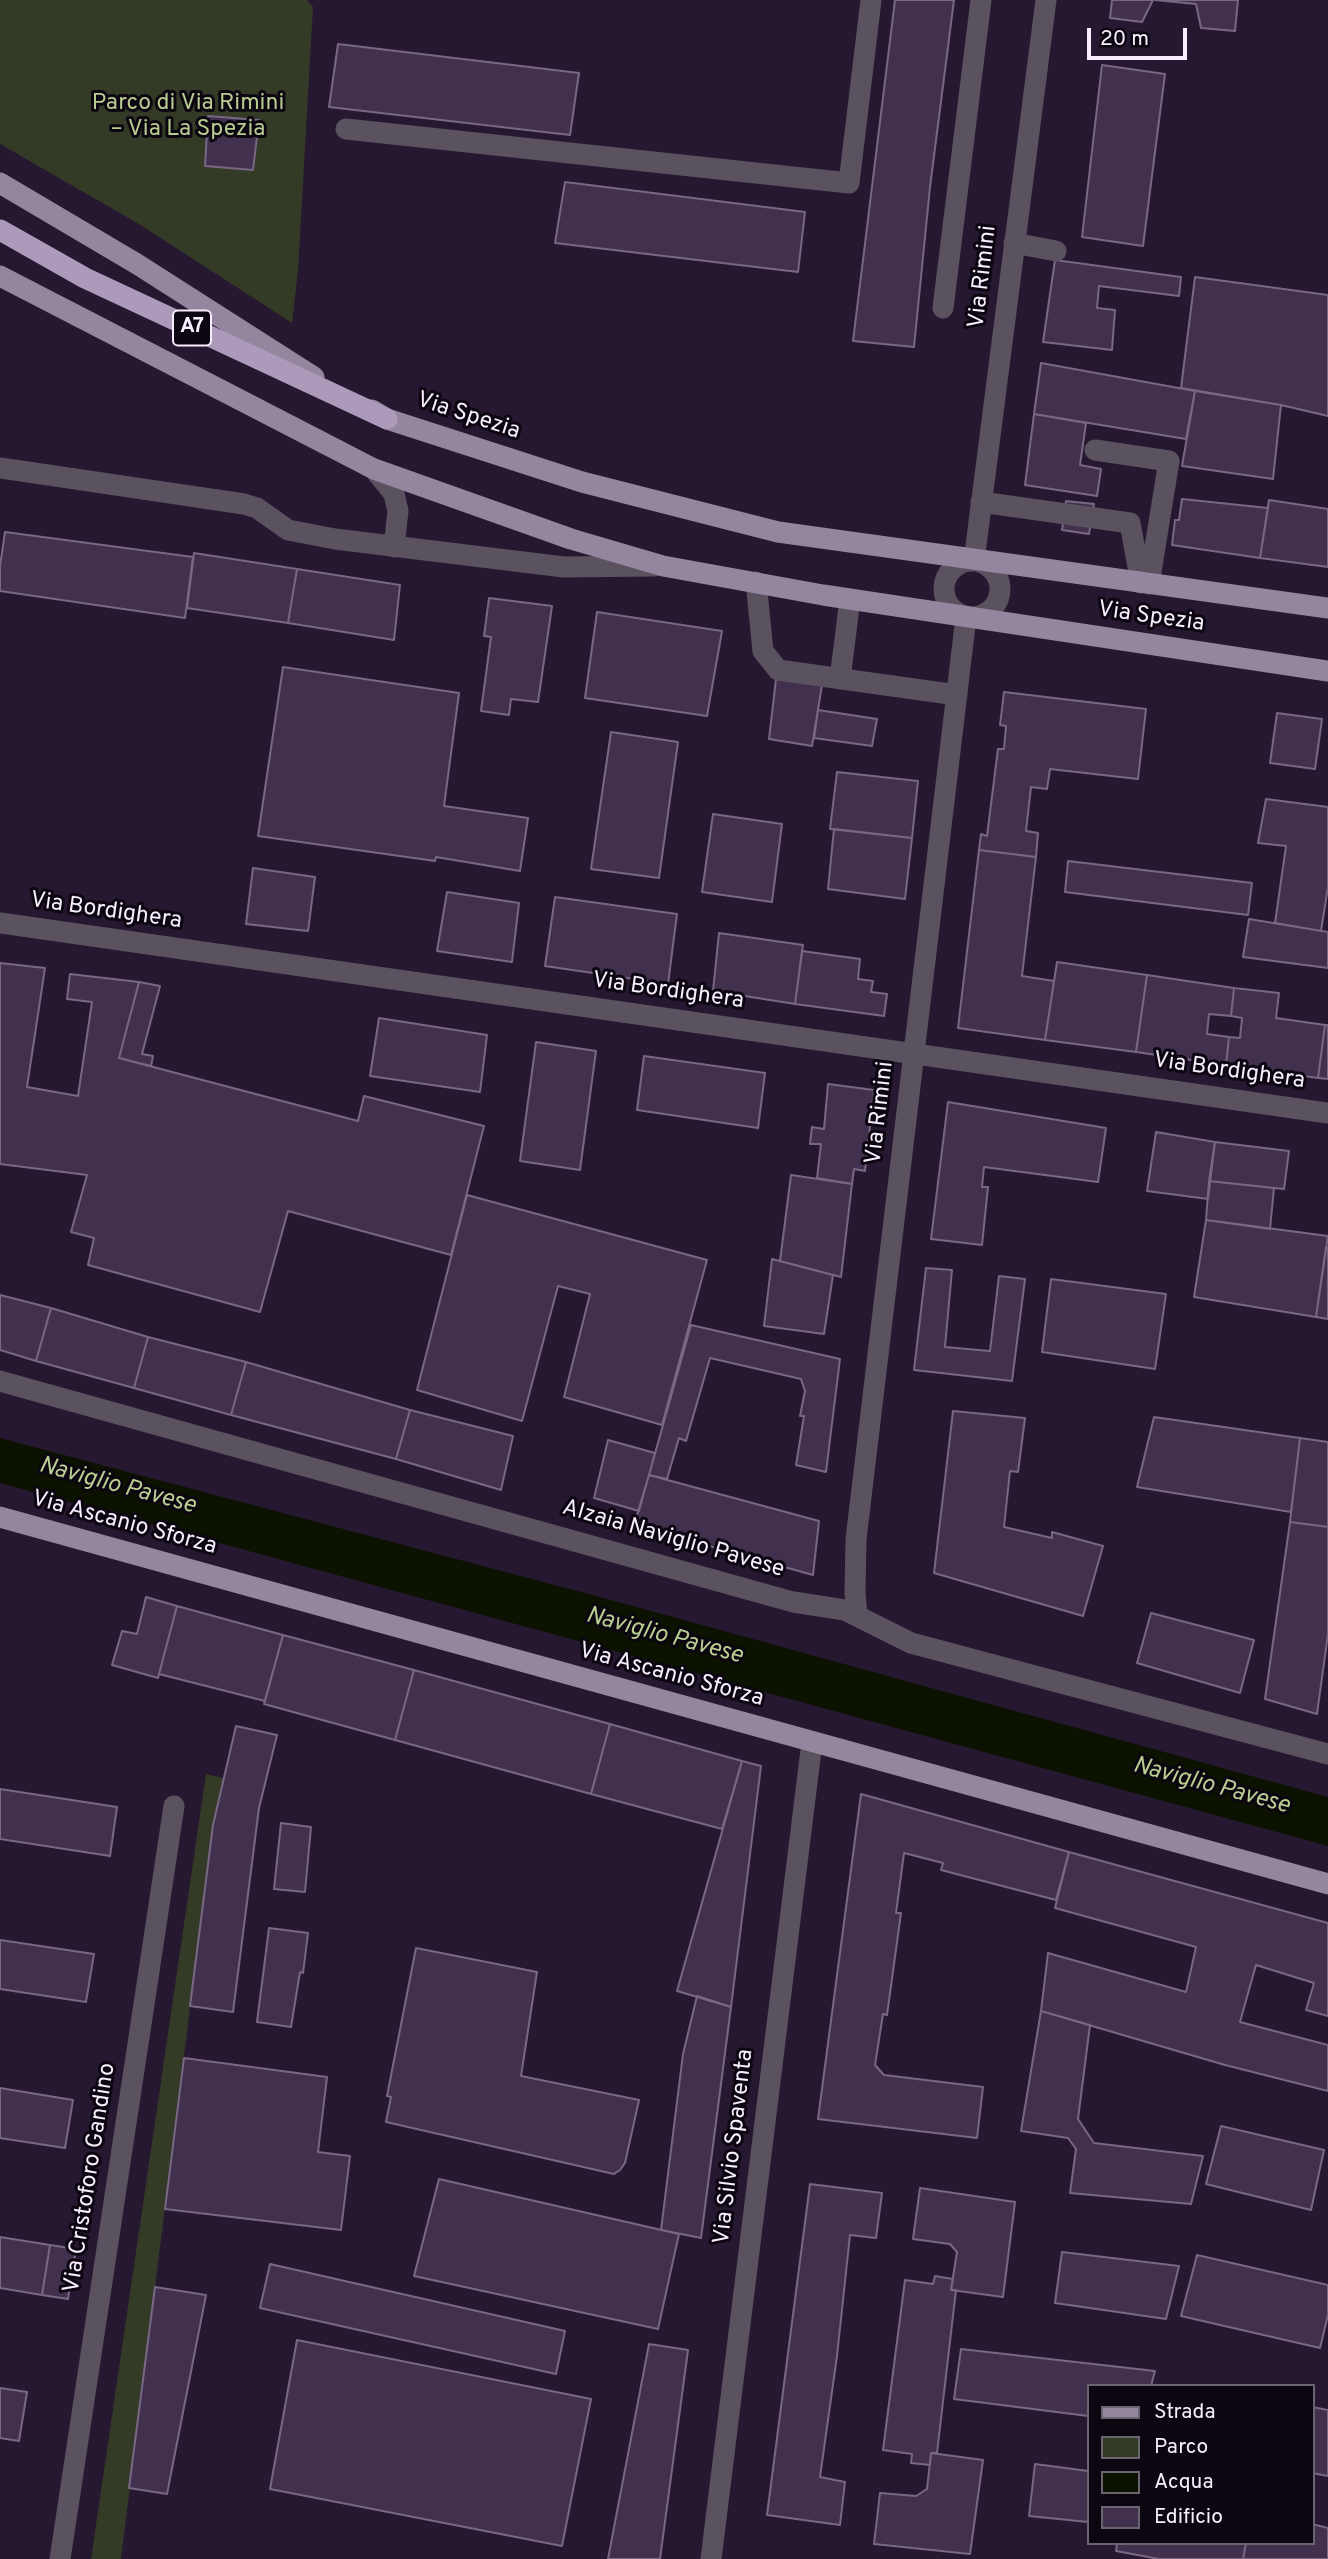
<!DOCTYPE html>
<html>
<head>
<meta charset="utf-8">
<style>
  body { margin:0 }
  #map { position:relative; width:1328px; height:2559px; overflow:hidden; background:#271831; font-family:Overpass,sans-serif }
  canvas { display:block }
  .legend { position:absolute; left:1087px; top:2384px; width:228px; height:161px; box-sizing:border-box; background:#0c0611; border:2px solid #6a6370; margin:0; padding:9px 12px; list-style:none; font-size:21px; color:#f7eeff }
  .legend li { display:flex; align-items:center; gap:14px; height:35px }
  .legend b { width:35px; border:2px solid #6a6370 }
  .scale { position:absolute; left:1087px; top:28px; width:100px; height:32px; box-sizing:border-box; border:4px solid #f7eeff; border-top:0; padding-left:9px; font-size:21px; line-height:24px; white-space:nowrap; color:#f7eeff; -webkit-text-stroke:5px #0c0611; paint-order:stroke }
</style>
</head>
<body>
<div id="map">
<canvas width="1328" height="2559"></canvas>
<ul class="legend">
<li><b style="height:9px;background:#9586a0"></b>Strada</li>
<li><b style="height:19px;background:#333a25"></b>Parco</li>
<li><b style="height:19px;background:#0b1300"></b>Acqua</li>
<li><b style="height:19px;background:#42314e"></b>Edificio</li>
</ul>
<div class="scale">20 m</div>
</div>
<script>
const ctx = document.querySelector('canvas').getContext('2d');
ctx.lineJoin = 'round';
function fill(path, color) {
  ctx.fillStyle = color;
  ctx.fill(path, 'evenodd');
}
function toPath(rows) {
  const path = new Path2D();
  for (const r of rows) {
    if (r.length === 3) {
      path.moveTo(r[0] + r[2], r[1]);
      path.arc(r[0], r[1], r[2], 0, 2 * Math.PI);
      continue;
    }
    path.moveTo(r[0], r[1]);
    for (let i = 2; i < r.length; i += 2) path.lineTo(r[i], r[i + 1]);
  }
  return path;
}
function stroke(path, color, width, dash) {
  ctx.strokeStyle = color;
  ctx.lineWidth = width;
  ctx.lineCap = dash ? 'butt' : 'round';
  ctx.setLineDash(dash || []);
  ctx.stroke(path);
}
function write(font, color, halo, rows, align = 'center') {
  ctx.font = font + ' Overpass,sans-serif';
  ctx.lineWidth = 6;
  ctx.setLineDash([]);
  ctx.textBaseline = 'middle';
  ctx.strokeStyle = halo;
  ctx.fillStyle = color;
  for (const [text, x, y, turn = 0] of rows) {
    ctx.save();
    ctx.translate(x, y);
    ctx.rotate((+turn || 0) * Math.PI / 180);
    ctx.textAlign = isNaN(turn) ? turn : align;
    if (halo) ctx.strokeText(text, 0, 0);
    ctx.fillText(text, 0, 0);
    ctx.restore();
  }
}
fill(toPath([
  [0,0,307,0,313,7,298,271,292,323,139,224,0,144],
  [206,1774,223,1778,213,1825,121,2559,91,2559]
]), '#333a25');
fill(toPath([
  [0,1438,611,1600,1328,1797,1328,1846,0,1483]
]), '#0b1300');
const building = toPath([
  [895,0,954,0,930,187,914,347,853,341,895,0],
  [1112,0,1153,0,1142,22,1110,18,1112,0],
  [1155,0,1238,0,1235,31,1201,28,1196,4,1155,0],
  [338,44,579,73,570,135,329,107,338,44],
  [1102,65,1165,74,1143,246,1082,237,1102,65],
  [208,116,259,120,253,170,205,166,208,116],
  [565,182,805,212,798,272,555,243,565,182],
  [1055,260,1181,277,1179,296,1099,286,1097,308,1115,310,1112,350,1043,342,1055,260],
  [1195,277,1328,295,1328,416,1281,405,1181,388,1195,277],
  [1041,363,1195,391,1186,439,1034,414,1041,363],
  [1195,391,1281,405,1273,479,1182,466,1195,391],
  [1034,414,1086,423,1080,465,1101,469,1097,496,1025,485,1034,414],
  [1182,499,1268,508,1260,558,1172,545,1175,520,1179,520,1182,499],
  [1269,500,1328,509,1328,567,1260,558,1269,500],
  [1066,501,1094,504,1089,534,1062,530,1066,501],
  [5,532,193,557,185,618,0,591,0,566,5,532],
  [194,553,297,569,288,623,187,608,194,553],
  [297,569,400,585,394,640,288,623,297,569],
  [489,598,552,606,538,702,511,699,509,715,481,711,491,637,484,636,489,598],
  [597,612,722,631,707,716,585,698,597,612],
  [283,667,459,693,444,806,528,818,520,871,436,857,435,861,258,836,283,667],
  [776,679,822,685,812,746,769,739,776,679],
  [1004,692,1146,709,1138,779,1050,769,1047,789,1031,787,1026,831,1038,833,1036,857,979,850,981,834,987,836,998,749,1004,749,1006,726,1000,725,1004,692],
  [818,710,877,719,872,746,814,738,818,710],
  [1277,713,1322,719,1315,769,1270,763,1277,713],
  [611,732,678,742,659,878,591,869,611,732],
  [837,772,918,781,912,838,830,829,837,772],
  [1266,799,1328,807,1328,887,1321,931,1275,923,1286,846,1258,843,1266,799],
  [713,814,782,824,772,902,702,892,713,814],
  [834,829,912,838,905,899,828,889,834,829],
  [979,850,1036,857,1022,976,1054,981,1045,1040,958,1028,979,850],
  [1068,861,1252,883,1248,915,1065,892,1068,861],
  [253,868,315,877,308,931,246,924,253,868],
  [447,892,519,903,512,962,437,951,447,892],
  [555,897,677,914,668,984,545,966,555,897],
  [1249,919,1328,932,1328,968,1243,957,1249,919],
  [719,933,803,945,795,1004,713,991,719,933],
  [802,951,860,959,858,979,873,981,871,992,887,994,884,1016,795,1004,802,951],
  [1057,962,1147,975,1136,1052,1045,1040,1057,962],
  [0,963,45,968,27,1087,78,1096,92,1002,67,999,70,974,139,982,119,1058,358,1121,364,1096,484,1126,451,1255,288,1211,260,1312,88,1265,94,1238,71,1232,87,1175,0,1164,0,963],
  [1147,975,1234,988,1231,1016,1209,1014,1207,1034,1229,1037,1226,1065,1136,1052,1147,975],
  [139,982,160,986,142,1054,153,1056,151,1066,119,1058,139,982],
  [1234,988,1279,993,1276,1018,1325,1025,1318,1078,1226,1065,1229,1037,1240,1038,1242,1018,1231,1016,1234,988],
  [379,1018,487,1035,480,1092,370,1076,379,1018],
  [1325,1025,1328,1025,1328,1079,1318,1078,1325,1025],
  [536,1042,596,1051,580,1170,520,1161,536,1042],
  [644,1056,765,1073,758,1128,637,1110,644,1056],
  [828,1084,874,1090,865,1171,854,1169,852,1184,817,1178,821,1144,810,1144,812,1127,824,1129,828,1084],
  [948,1102,1106,1128,1098,1182,984,1167,982,1187,988,1187,982,1245,931,1239,948,1102],
  [1156,1132,1215,1142,1208,1199,1147,1191,1156,1132],
  [1215,1142,1289,1151,1284,1189,1209,1181,1215,1142],
  [791,1175,852,1184,841,1277,780,1261,791,1175],
  [1209,1181,1274,1188,1270,1229,1206,1220,1209,1181],
  [467,1195,707,1260,662,1425,564,1397,590,1294,558,1286,522,1421,417,1390,467,1195],
  [1206,1220,1328,1236,1316,1317,1194,1297,1206,1220],
  [1326,1247,1328,1248,1328,1319,1316,1317,1326,1247],
  [772,1259,833,1275,824,1334,764,1326,772,1259],
  [926,1268,952,1270,945,1347,990,1351,999,1276,1025,1279,1012,1381,914,1370,926,1268],
  [1051,1279,1166,1294,1155,1369,1042,1352,1051,1279],
  [0,1295,51,1308,36,1361,0,1350,0,1295],
  [51,1308,148,1337,134,1388,36,1361,51,1308],
  [691,1325,840,1359,826,1472,796,1465,804,1416,800,1416,805,1391,801,1379,710,1358,686,1441,679,1438,667,1479,649,1475,691,1325],
  [148,1337,246,1362,231,1415,134,1388,148,1337],
  [246,1362,410,1410,396,1459,231,1415,246,1362],
  [410,1410,513,1436,501,1490,396,1459,410,1410],
  [953,1411,1025,1418,1018,1472,1010,1471,1004,1527,1052,1538,1052,1532,1103,1546,1083,1616,934,1573,953,1411],
  [1154,1417,1300,1438,1291,1512,1137,1487,1154,1417],
  [1300,1438,1328,1442,1328,1527,1290,1522,1300,1438],
  [608,1440,655,1453,639,1511,594,1498,608,1440],
  [649,1475,819,1521,813,1575,634,1525,649,1475],
  [1290,1522,1328,1527,1328,1634,1317,1714,1265,1699,1290,1522],
  [146,1597,177,1606,158,1678,112,1665,122,1631,137,1634,146,1597],
  [177,1606,283,1635,265,1701,159,1674,177,1606],
  [1151,1613,1254,1640,1240,1693,1137,1663,1151,1613],
  [283,1635,414,1670,395,1740,264,1704,283,1635],
  [414,1670,610,1724,591,1794,395,1740,414,1670],
  [610,1724,742,1761,722,1829,591,1794,610,1724],
  [236,1726,277,1735,259,1808,233,2012,190,2006,213,1825,236,1726],
  [742,1761,761,1766,731,2007,677,1991,742,1761],
  [0,1789,117,1807,110,1856,0,1839,0,1789],
  [861,1794,1069,1852,1056,1900,941,1870,943,1863,904,1853,896,1913,901,1913,887,2015,883,2014,875,2065,884,2075,983,2087,977,2138,818,2119,861,1794],
  [281,1823,311,1827,305,1892,274,1889,281,1823],
  [1069,1852,1328,1923,1328,2016,1306,2010,1314,1983,1256,1965,1240,2022,1328,2045,1328,2091,1225,2065,1041,2011,1048,1953,1186,1992,1196,1947,1055,1908,1069,1852],
  [269,1928,308,1933,303,1973,300,1972,291,2027,257,2022,269,1928],
  [0,1940,94,1954,86,2002,0,1989,0,1940],
  [416,1948,537,1972,521,2076,639,2100,625,2163,620,2170,614,2174,386,2122,391,2097,387,2096,416,1948],
  [697,1996,731,2007,701,2238,661,2230,683,2054,697,1996],
  [1041,2011,1090,2025,1078,2119,1094,2143,1203,2156,1191,2204,1070,2193,1076,2149,1068,2138,1021,2131,1041,2011],
  [184,2058,327,2077,318,2152,350,2156,341,2230,165,2209,184,2058],
  [0,2088,73,2100,65,2148,0,2138,0,2088],
  [1221,2126,1324,2150,1311,2210,1206,2184,1221,2126],
  [439,2179,679,2234,658,2329,414,2276,439,2179],
  [810,2184,882,2193,876,2238,850,2235,837,2356,820,2477,845,2482,840,2525,767,2515,810,2184],
  [920,2188,1015,2202,1003,2297,951,2290,957,2252,950,2244,913,2239,920,2188],
  [0,2237,50,2245,42,2295,0,2288,0,2237],
  [50,2245,76,2249,68,2299,42,2295,50,2245],
  [1062,2252,1179,2266,1166,2319,1055,2303,1062,2252],
  [1197,2255,1328,2285,1328,2315,1320,2348,1181,2316,1197,2255],
  [270,2264,565,2331,556,2374,260,2308,270,2264],
  [935,2276,953,2279,951,2290,956,2290,937,2453,931,2453,930,2465,911,2463,912,2454,883,2450,905,2280,933,2284,935,2276],
  [155,2287,206,2295,167,2494,129,2488,155,2287],
  [297,2340,591,2399,562,2546,270,2489,297,2340],
  [649,2344,688,2350,660,2559,608,2559,649,2344],
  [961,2349,1155,2371,1151,2386,1088,2386,1088,2416,954,2399,961,2349],
  [0,2388,27,2392,19,2441,0,2438,0,2388],
  [1312,2407,1328,2410,1328,2476,1312,2473,1312,2407],
  [931,2453,983,2460,970,2554,874,2544,880,2493,916,2496,927,2489,931,2453],
  [1035,2464,1088,2471,1088,2522,1029,2516,1035,2464],
  [1312,2524,1328,2528,1328,2559,1243,2559,1246,2543,1312,2543,1312,2524],
  [1117,2543,1246,2543,1243,2559,1159,2559,1116,2551,1117,2543]
]);
fill(building, '#42314e');
stroke(building, '#786785', 2);
stroke(toPath([
  [346,129,849,183,871,0],
  [1014,243,1056,251],
  [943,308,981,0],
  [1095,450,1169,461,1149,584],
  [0,468,244,504,257,508,288,530,335,539,564,567,654,566],
  [374,469,394,494,398,511,394,547],
  [981,502,1130,523,1141,583],
  [972,589,28],
  [974,561,1046,0],
  [756,582,763,651,778,670,957,695],
  [840,679,850,599],
  [0,923,1328,1113],
  [0,1381,793,1602,845,1610,911,1643,1328,1754],
  [857,1615,855,1593,856,1539,966,617],
  [60,2559,174,1806],
  [711,2559,812,1742]
]), '#5a535f', 21);
stroke(toPath([
  [0,183,137,264,314,377],
  [0,276,374,469,571,539,663,566,823,595,1328,671],
  [372,410,387,419,582,482,778,532,1328,608],
  [0,1517,1328,1884]
]), '#9586a0', 21);
stroke(toPath([
  [0,230,85,278,387,419]
]), '#ac9aba', 21);
for (const [x, y, w] of [
  [192,328,38]
]) {
  const box = new Path2D();
  box.roundRect(x - w / 2, y - 17.5, w, 35, 5);
  ctx.fillStyle = '#0c0611';
  ctx.fill(box);
  stroke(box, '#f7eeff', 2);
}
write('bold 21px', '#f7eeff', null, [
  ["A7",192,328]
]);
write('23px', '#b7cc90', '#0c0611', [
  ["Parco di Via Rimini",188,104],
  ["– Via La Spezia",188,130]
]);
write('23px', '#f7eeff', '#0c0611', [
  ["Via Rimini",984,277,-83],
  ["Via Spezia",468,417,18],
  ["Via Spezia",1151,618,8],
  ["Via Bordighera",106,912,8],
  ["Via Bordighera",668,992,8],
  ["Via Bordighera",1229,1072,8],
  ["Via Rimini",881,1113,-83],
  ["Via Ascanio Sforza",124,1524,15],
  ["Alzaia Naviglio Pavese",673,1540,16],
  ["Via Ascanio Sforza",671,1676,15],
  ["Via Silvio Spaventa",735,2147,-83],
  ["Via Cristoforo Gandino",91,2178,-81]
]);
write('italic 24px', '#b9ce92', '#0c0611', [
  ["Naviglio Pavese",117,1487,15],
  ["Naviglio Pavese",664,1637,15],
  ["Naviglio Pavese",1211,1787,15]
]);
</script>
</body>
</html>
